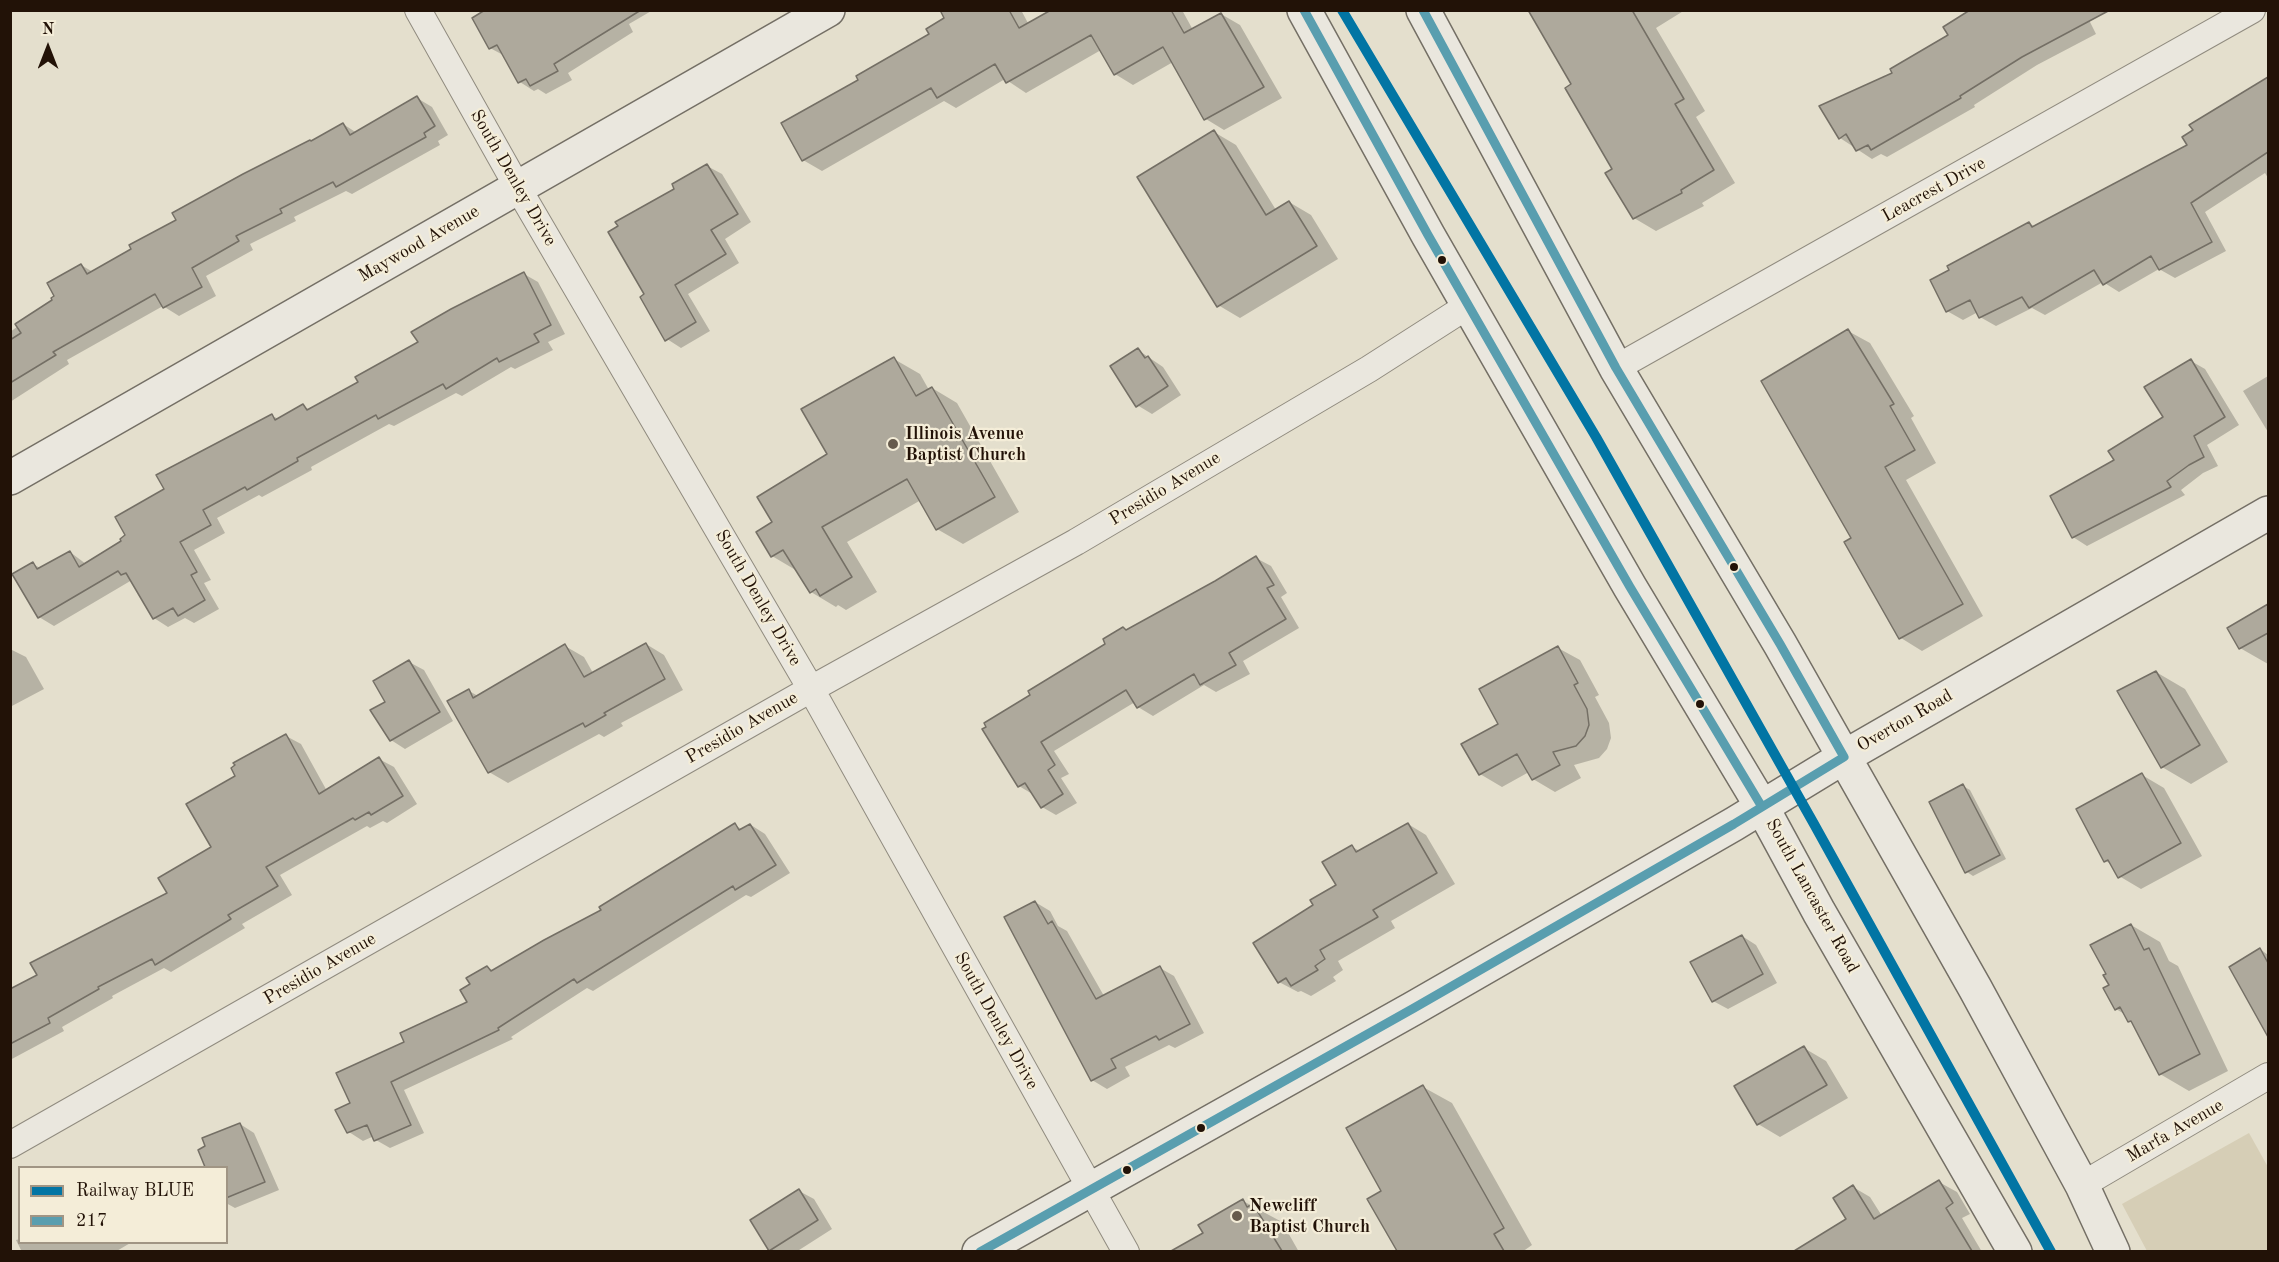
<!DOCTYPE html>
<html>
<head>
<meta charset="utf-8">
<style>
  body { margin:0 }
  #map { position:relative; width:2279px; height:1262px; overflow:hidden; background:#e4dfcd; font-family:"Old Standard TT",serif }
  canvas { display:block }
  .frame { position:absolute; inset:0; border:12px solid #221207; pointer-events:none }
  .legend { position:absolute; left:18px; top:1166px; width:210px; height:78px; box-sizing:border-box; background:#f4edd8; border:2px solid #a09584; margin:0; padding:8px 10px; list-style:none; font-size:18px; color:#221207 }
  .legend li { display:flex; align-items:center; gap:12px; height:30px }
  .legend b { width:30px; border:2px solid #a09584 }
  .north { position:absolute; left:18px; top:18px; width:60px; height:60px; -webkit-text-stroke:4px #f4edd8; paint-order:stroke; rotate:0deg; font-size:16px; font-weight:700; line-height:24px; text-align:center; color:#221207 }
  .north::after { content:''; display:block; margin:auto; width:21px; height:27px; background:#221207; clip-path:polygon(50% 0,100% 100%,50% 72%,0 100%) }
</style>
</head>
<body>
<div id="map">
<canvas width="2279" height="1262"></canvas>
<div class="frame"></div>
<ul class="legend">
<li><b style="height:8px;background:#0275a4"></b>Railway BLUE</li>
<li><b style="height:8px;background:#599eaf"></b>217</li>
</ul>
<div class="north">N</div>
</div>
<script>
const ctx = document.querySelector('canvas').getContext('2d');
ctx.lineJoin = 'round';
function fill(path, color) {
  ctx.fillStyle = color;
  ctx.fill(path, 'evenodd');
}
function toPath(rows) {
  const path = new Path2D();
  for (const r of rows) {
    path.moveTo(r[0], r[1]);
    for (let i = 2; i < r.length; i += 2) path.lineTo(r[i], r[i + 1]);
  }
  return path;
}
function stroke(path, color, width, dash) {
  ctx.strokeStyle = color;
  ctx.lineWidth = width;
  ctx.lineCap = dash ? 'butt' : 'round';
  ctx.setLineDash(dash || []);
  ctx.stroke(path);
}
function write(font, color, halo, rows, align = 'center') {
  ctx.font = font + ' "Old Standard TT",serif';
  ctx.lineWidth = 4.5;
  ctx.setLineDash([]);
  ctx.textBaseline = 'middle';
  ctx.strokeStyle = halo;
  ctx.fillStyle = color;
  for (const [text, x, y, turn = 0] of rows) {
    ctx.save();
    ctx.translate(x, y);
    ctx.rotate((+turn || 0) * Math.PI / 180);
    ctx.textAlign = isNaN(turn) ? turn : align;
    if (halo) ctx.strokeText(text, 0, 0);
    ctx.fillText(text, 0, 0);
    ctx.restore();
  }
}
fill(toPath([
  [2249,1133,2268,1167,2268,1251,2147,1251,2122,1204]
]), '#d6ceb6');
fill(toPath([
  [489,10,653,10,629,24,633,32,568,73,572,80,546,94,538,89,534,91,520,82,505,56,490,48],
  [970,10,1021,10,1029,25,1054,10,1182,10,1193,30,1221,14,1240,25,1282,98,1224,130,1206,119,1173,62,1133,85,1115,74,1101,50,1026,93,1005,79,956,108,944,101,822,171,803,160,783,124,860,80],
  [1530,10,1685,10,1656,28,1705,111,1696,117,1735,183,1702,203,1704,206,1656,231,1634,218,1615,170,1573,85],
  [2084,10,2096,34,2037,65,1974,105,1975,107,1887,157,1881,154,1872,159,1840,138,1894,73],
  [2268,81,2268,178,2265,173,2205,212,2226,251,2175,278,2159,269,2119,292,2103,282,2045,315,2032,308,1996,326,1980,317,1978,312,1963,320,1947,311,2029,223,2035,227,2189,145],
  [417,98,432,107,448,135,438,141,440,145,352,194,346,191,294,217,296,221,250,244,253,250,206,276,216,296,179,316,163,306,67,360,69,364,10,402,10,332,54,300,81,265,93,272,343,124,357,133],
  [1214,132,1236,145,1276,210,1289,202,1311,215,1338,259,1240,318,1218,305],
  [707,166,722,174,751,222,725,239,739,263,688,294,710,331,681,348,667,339,647,295,676,190],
  [524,274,538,282,565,334,548,342,553,350,515,369,511,367,462,396,456,393,394,426,389,424,311,467,312,470,262,497,259,495,217,518,225,533,194,550,211,580,204,583,219,609,194,623,185,618,168,627,154,618,132,580,54,626,39,617,33,564,42,569,70,552,86,564,123,541,166,490,272,416,279,419,303,406,310,410,360,383],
  [1848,331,1870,343,1914,416,1911,418,1936,463,1906,480,1983,616,1922,651,1901,638,1853,539],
  [1138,350,1163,367,1181,395,1152,414,1137,405],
  [894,359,920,374,929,390,932,388,957,403,1019,512,963,544,937,529,921,500,847,542,877,592,846,610,838,605,836,607,811,592,799,572,772,556,774,523,829,455],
  [2191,361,2205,369,2239,425,2207,445,2218,466,2203,473,2181,490,2185,495,2087,546,2073,537,2116,461,2165,418],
  [2268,376,2268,432,2243,391],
  [1256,558,1271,566,1287,593,1281,597,1299,628,1243,661,1250,674,1216,692,1204,685,1153,716,1138,707,1135,702,1054,751,1069,774,1061,778,1077,803,1056,815,1042,807,1034,795,1019,786,984,730,1108,645,1123,628,1128,631],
  [2268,606,2268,664,2240,648,2229,628],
  [646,644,664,655,683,690,621,723,623,726,604,737,599,734,508,783,489,772,469,691,478,696,565,646,584,657,593,673],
  [1558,648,1580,660,1599,695,1595,697,1609,723,1611,738,1607,749,1599,758,1574,765,1581,778,1555,792,1533,779,1529,772,1502,787,1480,774,1500,724],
  [10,649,26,657,44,689,10,707],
  [409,662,424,670,453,721,405,749,391,740,387,702],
  [2156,672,2185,689,2228,762,2191,784,2162,767],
  [286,736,301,744,327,791,379,759,394,767,417,804,387,823,383,821,370,828,367,826,280,875,292,895,242,924,245,928,171,972,164,968,112,996,113,998,62,1027,64,1031,10,1060,10,991,39,976,169,893,214,847,237,777],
  [2142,775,2164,788,2202,856,2141,889,2119,876,2112,865,2106,861],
  [1963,786,1970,790,2006,859,1973,876,1967,872],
  [1408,824,1426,835,1455,884,1391,921,1395,928,1338,961,1343,970,1333,977,1336,981,1311,996,1301,991,1298,992,1279,982,1315,905,1338,886,1352,847,1360,851],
  [735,825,743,830,751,825,765,834,790,873,751,897,746,895,593,991,587,988,511,1037,513,1039,404,1090,424,1133,390,1148,376,1140,374,1136,363,1141,349,1132,352,1104,406,1043,469,1003,472,984,487,967,494,971,603,911],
  [1035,902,1050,911,1058,926,1067,931,1104,996,1160,968,1174,976,1204,1033,1175,1048,1169,1045,1125,1067,1130,1076,1107,1089,1092,1080],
  [2131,925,2160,942,2169,961,2178,966,2228,1071,2189,1091,2160,1074,2134,1023,2126,1015,2116,1009,2111,986],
  [1742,936,1756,945,1777,983,1728,1009,1713,1001],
  [2260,949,2268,955,2268,1022,2259,1017],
  [1804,1048,1826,1061,1848,1098,1780,1137,1758,1124],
  [1423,1087,1452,1103,1532,1245,1522,1252,1399,1252,1369,1199,1383,1191],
  [240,1124,254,1133,279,1190,235,1208,226,1203,226,1168,207,1168,200,1151],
  [1939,1182,1957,1192,1970,1214,1962,1218,1982,1252,1797,1252,1848,1219,1853,1187,1870,1197,1882,1216],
  [799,1191,814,1199,832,1229,796,1252,774,1252,771,1250],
  [1243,1201,1282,1222,1299,1252,1196,1252,1191,1242,1205,1233],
  [20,1239,20,1242,132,1242,115,1252,22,1252,16,1240]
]), '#0003');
const building = toPath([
  [485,10,641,10,554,64,558,71,530,86,526,79,518,83,497,45,489,49,472,18,485,10],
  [940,10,1009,10,1019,28,1051,10,1171,10,1184,33,1221,13,1264,87,1204,120,1163,47,1114,75,1091,35,1006,83,995,64,937,98,931,88,802,161,781,123,858,80,856,76,929,34,926,29,944,18,940,10],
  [1528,10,1632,10,1684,99,1675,104,1714,170,1681,190,1682,193,1633,219,1605,173,1612,169,1565,88,1571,84,1528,10],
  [1970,10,2110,10,2022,57,1960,96,1961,98,1871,150,1868,145,1856,151,1846,134,1839,139,1819,106,1892,73,1890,69,1948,35,1943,27,1970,10],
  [2268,77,2268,152,2191,203,2212,242,2159,270,2151,256,2103,285,2094,270,2029,308,2022,297,1979,318,1970,300,1946,312,1930,280,1949,270,1947,266,2029,222,2032,227,2187,145,2182,137,2193,130,2189,125,2268,77],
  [417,96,435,126,424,133,426,137,336,187,333,182,280,209,282,213,236,236,239,241,192,268,202,287,163,308,155,294,53,352,56,355,10,383,10,340,21,333,15,324,52,300,51,298,54,296,47,283,81,264,87,274,131,249,129,245,176,220,172,213,243,174,310,140,311,141,343,123,350,135,417,96],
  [1214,130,1266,215,1289,201,1317,246,1217,307,1137,177,1214,130],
  [707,164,738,214,711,230,726,254,675,285,696,322,665,341,640,297,644,294,608,232,618,226,615,222,674,189,672,184,707,164],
  [524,272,551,325,534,334,539,342,499,362,497,358,446,389,443,384,378,419,376,415,297,458,298,461,247,490,245,487,203,510,211,525,180,542,197,572,191,575,205,600,178,616,173,608,153,619,126,573,121,575,118,571,38,618,12,574,33,562,37,569,70,551,79,567,121,541,120,539,125,535,115,517,164,489,156,475,272,414,275,420,303,404,307,410,358,382,355,377,418,342,411,332,451,309,524,272],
  [1848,329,1894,404,1890,406,1915,450,1885,467,1963,604,1899,639,1844,542,1851,538,1761,381,1848,329],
  [1138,348,1145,358,1148,356,1168,386,1136,407,1110,366,1138,348],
  [894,357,916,396,932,387,995,497,936,530,907,479,822,527,852,577,820,596,816,589,810,593,783,550,771,557,756,532,772,522,757,497,827,454,801,409,894,357],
  [2191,359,2225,417,2194,436,2204,457,2189,465,2167,481,2171,487,2072,538,2050,496,2114,460,2108,451,2163,417,2144,387,2191,359],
  [1256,556,1274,585,1267,588,1286,619,1229,653,1236,665,1200,685,1194,674,1137,708,1126,690,1041,742,1055,765,1048,770,1063,794,1041,808,1025,783,1018,787,982,729,986,727,984,723,1030,695,1028,691,1105,644,1103,639,1123,627,1126,630,1215,581,1256,556],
  [2268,604,2268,633,2239,649,2227,628,2268,604],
  [646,643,665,679,604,713,606,715,585,727,583,723,488,773,447,701,469,689,473,698,565,644,584,677,646,643],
  [1558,646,1578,683,1574,685,1587,709,1589,725,1585,736,1576,746,1553,752,1560,765,1532,780,1517,754,1479,775,1461,744,1498,724,1479,689,1558,646],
  [409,660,440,712,390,741,370,710,385,702,373,681,409,660],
  [2156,671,2200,745,2161,768,2117,691,2156,671],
  [286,734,319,794,379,757,403,796,371,815,369,812,355,820,353,818,266,867,278,886,228,915,231,919,155,965,152,959,98,987,99,989,48,1018,50,1023,10,1044,10,989,37,975,30,963,167,893,158,878,211,847,186,804,235,776,231,768,235,765,233,763,286,734],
  [2142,773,2181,843,2118,878,2108,860,2104,862,2076,809,2142,773],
  [1963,784,2000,855,1965,873,1929,802,1963,784],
  [735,823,739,830,750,824,776,865,735,890,733,886,577,983,574,979,498,1028,499,1030,391,1082,411,1125,374,1141,367,1125,347,1133,335,1110,350,1103,336,1073,404,1042,400,1033,467,1002,460,990,470,984,466,978,487,966,491,971,544,940,601,910,599,907,735,823],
  [1408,823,1437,873,1373,910,1378,917,1320,950,1325,959,1315,966,1318,970,1291,986,1286,978,1278,983,1253,943,1313,905,1310,900,1336,885,1322,862,1352,845,1356,852,1408,823],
  [1035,901,1048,924,1052,921,1096,999,1160,966,1190,1024,1159,1040,1156,1036,1111,1059,1116,1068,1091,1081,1004,917,1035,901],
  [2131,924,2144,950,2149,948,2200,1054,2159,1075,2131,1021,2128,1022,2120,1007,2115,1010,2103,988,2109,985,2103,975,2106,974,2090,945,2131,924],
  [1742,935,1763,974,1712,1002,1690,962,1742,935],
  [2260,948,2268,963,2268,1037,2229,967,2260,948],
  [1804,1046,1827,1085,1757,1125,1734,1086,1804,1046],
  [1423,1085,1504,1228,1494,1234,1504,1251,1397,1251,1367,1199,1381,1191,1346,1128,1423,1085],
  [240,1123,265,1182,226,1198,226,1167,205,1167,198,1150,205,1146,202,1138,240,1123],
  [1939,1180,1953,1203,1946,1208,1972,1251,1794,1251,1846,1219,1833,1198,1853,1185,1874,1219,1939,1180],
  [799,1189,818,1220,769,1251,750,1220,799,1189],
  [1243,1199,1247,1207,1253,1204,1282,1251,1171,1251,1203,1233,1198,1225,1243,1199]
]);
fill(building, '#aea99c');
stroke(building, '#746f65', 1.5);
const street = toPath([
  [418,10,518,188,811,689,1126,1252],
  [1616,368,2252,10],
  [10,1145,811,689,1076,542,1369,369,1469,305],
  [2082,1185,2268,1076]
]);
const secondary = toPath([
  [1304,10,1428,235,1630,587,1762,807,1819,912,2015,1252],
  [1423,10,1616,368,1780,644,1975,988,2082,1185,2113,1252],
  [10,478,828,10],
  [979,1252,1414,1008,1734,824,1844,757,2268,513]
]);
stroke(street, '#908b7f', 28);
stroke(secondary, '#746f65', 36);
stroke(street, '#eae7de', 26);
stroke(secondary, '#eae7de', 33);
stroke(toPath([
  [1304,10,1428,235,1630,587,1762,807],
  [980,1252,1414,1008,1734,824,1844,757,1780,644,1616,368,1423,10]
]), '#599eaf', 9);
stroke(toPath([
  [1342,10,1596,437,1814,824,2051,1252]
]), '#0275a4', 10);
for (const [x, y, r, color] of [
  [1442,260,5,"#221207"],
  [893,444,6,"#665a4c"],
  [1734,567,5,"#221207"],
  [1700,704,5,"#221207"],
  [1201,1128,5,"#221207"],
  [1127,1170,5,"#221207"],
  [1237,1216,6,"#665a4c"]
]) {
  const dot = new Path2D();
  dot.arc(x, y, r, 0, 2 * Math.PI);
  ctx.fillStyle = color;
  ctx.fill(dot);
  stroke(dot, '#f4edd8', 2);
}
write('18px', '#221207', '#f4edd8', [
  ["South Denley Drive",513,178,60],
  ["Leacrest Drive",1934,190,-29],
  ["Maywood Avenue",419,244,-30],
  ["Presidio Avenue",1165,489,-31],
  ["South Denley Drive",758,598,60],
  ["Overton Road",1905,721,-30],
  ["Presidio Avenue",742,728,-30],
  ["South Lancaster Road",1812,896,61],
  ["Presidio Avenue",320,969,-30],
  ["South Denley Drive",996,1021,61],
  ["Marfa Avenue",2175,1131,-30]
]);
write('bold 18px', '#221207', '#f4edd8', [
  ["Illinois Avenue",905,434],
  ["Baptist Church",905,455],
  ["Newcliff",1249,1206],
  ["Baptist Church",1249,1227]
], 'left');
</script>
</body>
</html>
